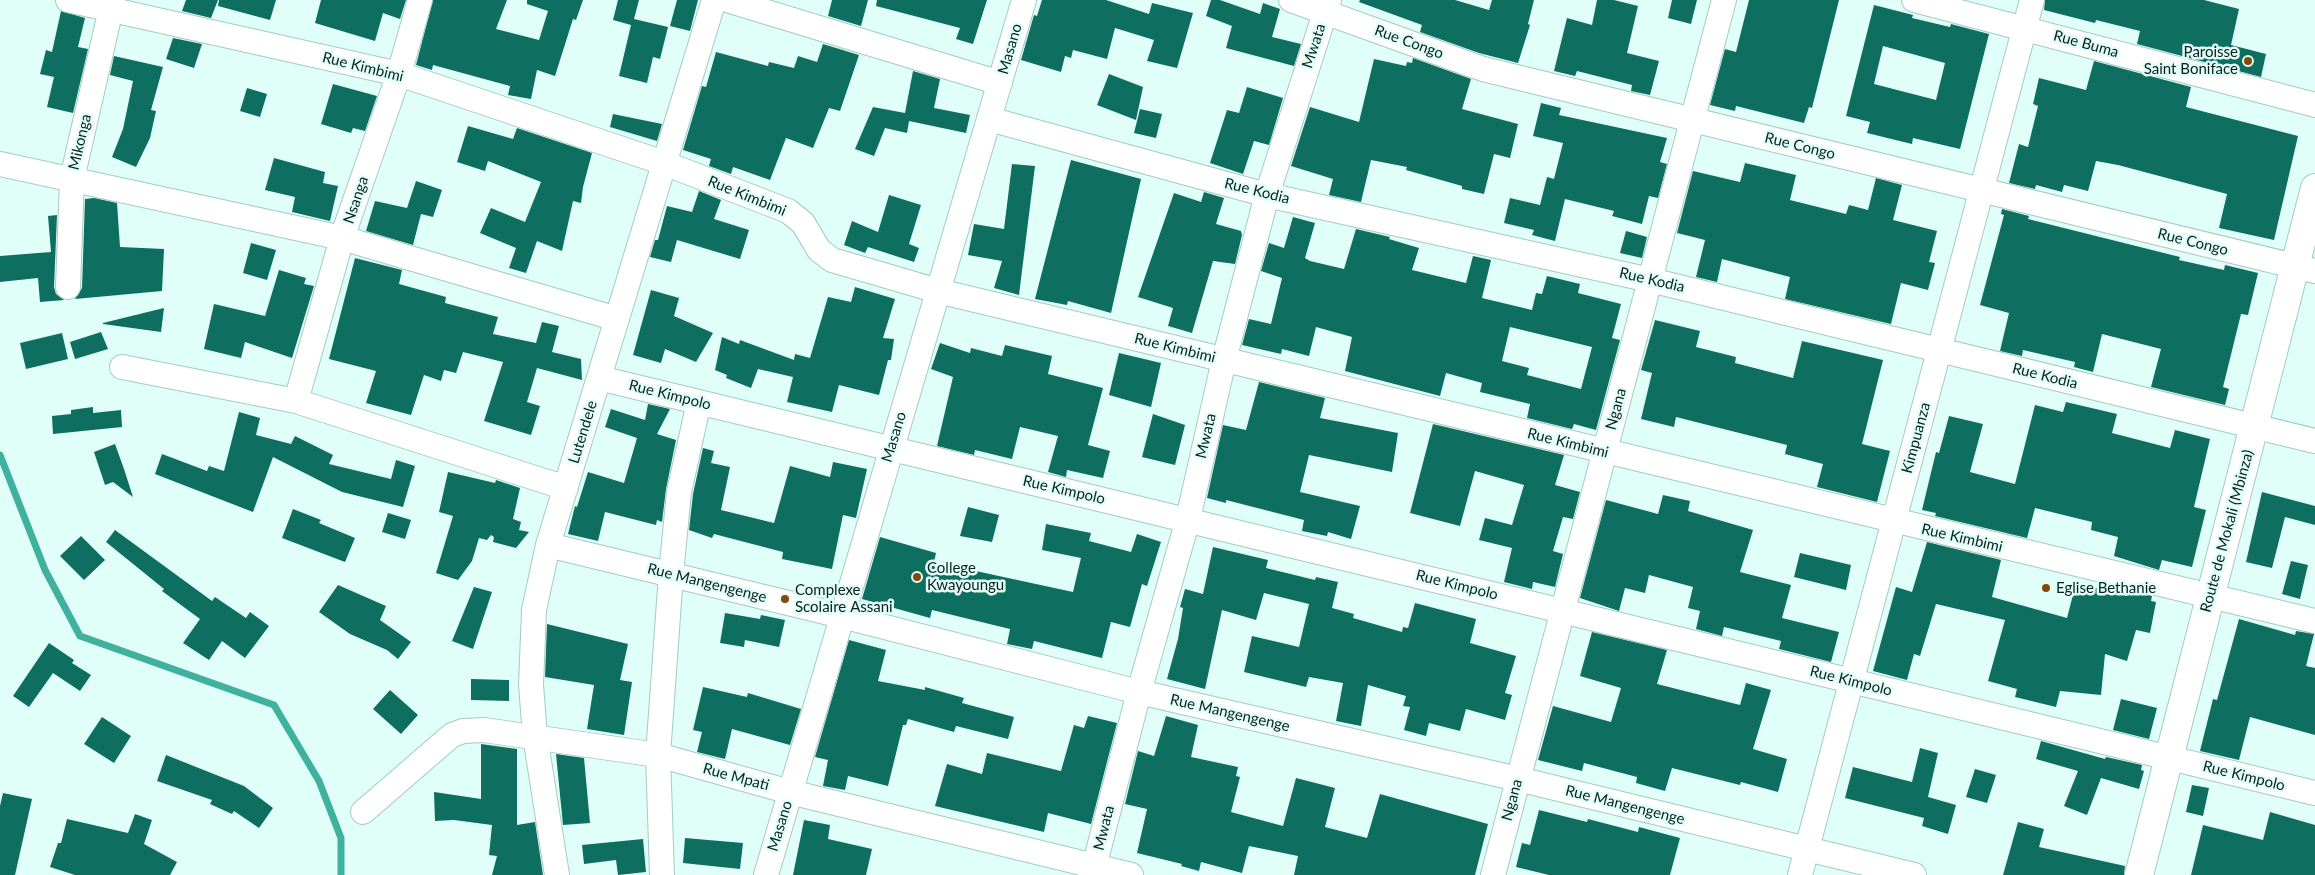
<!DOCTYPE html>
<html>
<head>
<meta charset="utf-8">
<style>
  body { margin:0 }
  canvas { display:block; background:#dffff8 }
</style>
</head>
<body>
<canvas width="2315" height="875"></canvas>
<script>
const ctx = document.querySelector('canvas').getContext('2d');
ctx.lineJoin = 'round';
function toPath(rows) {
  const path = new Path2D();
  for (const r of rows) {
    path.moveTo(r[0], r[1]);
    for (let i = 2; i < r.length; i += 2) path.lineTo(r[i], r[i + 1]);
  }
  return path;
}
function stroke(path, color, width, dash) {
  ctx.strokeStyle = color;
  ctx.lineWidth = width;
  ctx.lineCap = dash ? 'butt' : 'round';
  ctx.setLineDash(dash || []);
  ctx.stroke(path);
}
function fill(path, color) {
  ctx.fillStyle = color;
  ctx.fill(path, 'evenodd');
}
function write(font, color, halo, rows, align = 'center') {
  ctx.font = font + ' Lato,sans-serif';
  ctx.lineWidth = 5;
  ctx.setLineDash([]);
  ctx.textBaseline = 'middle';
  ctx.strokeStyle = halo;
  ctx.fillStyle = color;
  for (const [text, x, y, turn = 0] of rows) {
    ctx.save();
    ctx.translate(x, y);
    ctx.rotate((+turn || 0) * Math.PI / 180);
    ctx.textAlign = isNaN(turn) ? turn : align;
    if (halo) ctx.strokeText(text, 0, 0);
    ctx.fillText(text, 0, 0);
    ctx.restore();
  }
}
stroke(toPath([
  [0,455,45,570,80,636,274,705,319,781,341,838,341,875]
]), '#40b19e', 7);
fill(toPath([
  [186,0,218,0,211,18,182,11],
  [219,0,276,0,270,20,218,6],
  [321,0,406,0,400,19,383,13,375,41,315,23],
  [433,0,507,0,496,29,539,40,548,11,527,4,527,0,583,0,576,20,573,19,555,76,537,70,531,99,508,95,510,86,433,65,432,70,416,65],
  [618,0,639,0,634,19,668,27,660,59,653,57,647,83,619,76,631,25,613,20],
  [677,0,698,0,690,31,670,26],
  [832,0,868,0,861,26,828,16],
  [877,0,987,0,973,44,956,39,960,28,876,6],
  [1042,0,1106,0,1149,14,1152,3,1193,13,1177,68,1147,61,1154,40,1115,28,1107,59,1073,50,1071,58,1065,56,1061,72,1021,60,1034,15,1037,16],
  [1211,0,1220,0,1260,14,1263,3,1280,9,1272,37,1301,44,1294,66,1226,48,1232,26,1206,16],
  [1360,0,1455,0,1489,10,1492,0,1534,0,1528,24,1530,25,1518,63,1479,53,1420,32,1422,25,1359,2],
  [1597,0,1614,0,1638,6,1627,53,1659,61,1650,95,1631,91,1632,85,1577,71,1575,76,1554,71,1567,18,1592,25],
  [1672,0,1697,0,1691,24,1668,18],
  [1749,0,1839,0,1812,108,1809,107,1804,123,1736,106,1735,111,1710,105,1725,49,1736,52],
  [2045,0,2204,0,2239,9,2231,45,2266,54,2261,77,2137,44,2140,31,2096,20,2095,23,2044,10],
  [1874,5,1913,15,1912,18,1950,27,1951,24,1989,34,1960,149,1913,138,1912,144,1867,133,1870,122,1846,116],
  [1883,46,1945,63,1936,100,1874,84],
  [61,11,85,18,78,47,88,49,73,113,47,107,54,77,40,74,46,50,52,52],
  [173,38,202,44,194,68,166,59],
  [823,44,859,55,840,111,829,108,813,148,786,138,770,180,733,167,731,174,709,166,711,159,683,150,702,86,706,87,716,52,768,66,769,62,794,68,798,56,817,62],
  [114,56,163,67,151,110,156,111,150,138,136,167,112,157,123,129,133,81,110,75],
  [1413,58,1471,79,1462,109,1518,124,1510,158,1494,154,1484,194,1462,189,1462,186,1406,170,1407,167,1371,160,1361,202,1329,195,1333,179,1291,166,1310,107,1359,122,1374,59,1406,66,1407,62,1412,63],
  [2094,61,2191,87,2186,107,2298,136,2274,240,2219,228,2227,194,2118,165,2096,161,2088,191,2064,185,2062,192,2036,185,2035,189,2009,183,2019,144,2028,147,2038,106,2033,104,2039,78,2086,90],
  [913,71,940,79,934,108,970,115,966,133,909,121,907,133,885,128,874,156,855,149,873,107,905,113],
  [1109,74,1143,87,1136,120,1097,105],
  [333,84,377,96,365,131,353,128,351,133,321,124],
  [1247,87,1283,98,1269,145,1254,141,1243,174,1210,163,1227,110,1239,113],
  [247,88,267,94,260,117,240,111],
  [1541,103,1561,108,1559,115,1667,138,1660,162,1667,164,1658,198,1649,196,1642,224,1612,216,1614,211,1565,199,1555,241,1532,235,1534,230,1504,223,1510,198,1540,205,1547,177,1554,179,1563,143,1533,136],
  [1140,109,1162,114,1156,138,1134,133],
  [613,114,662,124,657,141,610,127],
  [468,126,513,139,517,128,592,153,583,187,581,203,573,201,562,251,537,241,526,273,509,268,516,248,480,233,491,208,525,222,541,182,488,161,485,171,457,162],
  [274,158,325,172,323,183,338,186,330,221,292,212,295,197,265,190],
  [1071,160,1141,179,1111,313,1068,301,1067,305,1035,299],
  [1745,163,1796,175,1790,200,1846,214,1849,205,1868,210,1876,178,1902,185,1893,220,1937,231,1929,262,1935,263,1928,290,1901,283,1891,324,1785,299,1790,277,1722,259,1717,282,1696,277,1705,240,1677,233,1693,171,1740,182],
  [1012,164,1035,166,1019,295,994,288,1002,261,968,255,974,224,1004,229],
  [416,181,442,190,433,217,421,214,413,245,366,231,375,201,407,208],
  [699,191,721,200,714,219,749,230,740,259,677,240,671,262,650,257,655,240,658,240,667,206,692,212],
  [1204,192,1224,198,1216,224,1241,231,1242,235,1235,264,1213,261,1192,333,1168,326,1173,308,1138,297,1174,193,1201,202],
  [889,195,921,205,909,244,919,248,914,262,868,247,865,253,844,245,852,221,878,232],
  [94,198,117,203,120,247,164,249,162,291,75,299,82,288,85,199],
  [2002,209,2029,216,2028,219,2180,257,2179,260,2224,270,2225,265,2258,273,2248,315,2241,314,2223,387,2229,389,2225,405,2151,387,2161,349,2102,334,2093,372,2074,367,2075,362,2023,350,2022,356,2000,351,2009,313,1980,305,2004,215,2001,214],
  [57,215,54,287,56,294,64,300,40,302,38,278,0,282,0,256,51,252,48,216],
  [1293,217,1315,223,1305,258,1310,261,1344,269,1356,229,1390,237,1389,239,1419,248,1412,270,1466,283,1473,256,1491,260,1482,298,1532,310,1536,293,1542,294,1547,276,1580,284,1578,293,1621,304,1612,338,1620,340,1596,430,1574,424,1572,429,1527,418,1530,404,1480,392,1482,383,1446,373,1440,396,1345,371,1352,337,1316,327,1309,356,1282,349,1281,354,1242,345,1249,319,1271,324,1282,278,1261,271,1269,243,1284,248],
  [1510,327,1592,347,1581,389,1527,375,1529,368,1502,361],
  [1626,231,1647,237,1642,258,1620,253],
  [251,243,276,250,267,280,243,273],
  [355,258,402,270,399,284,446,297,445,303,498,317,493,334,536,343,542,322,559,326,552,352,581,359,582,380,537,368,527,402,540,406,531,435,484,421,503,362,463,352,456,373,444,370,441,381,424,375,411,415,366,403,376,371,329,359],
  [279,270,306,278,304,284,314,286,292,358,245,342,241,358,204,349,214,304,265,316],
  [855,287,895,299,883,338,894,339,891,360,888,360,879,395,839,385,832,412,787,402,793,377,758,369,751,388,726,378,727,375,715,370,722,337,739,344,740,340,794,360,795,354,810,358,828,297,851,302],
  [651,290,679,298,674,316,713,333,696,362,665,349,661,363,633,355],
  [164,308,161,332,103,324,103,323],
  [1655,320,1700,331,1696,347,1736,357,1735,363,1793,378,1802,341,1883,360,1862,444,1890,451,1877,502,1817,487,1823,464,1785,454,1787,445,1676,417,1674,427,1641,419,1652,373,1641,370],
  [101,332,108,349,75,359,70,342],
  [62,333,68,359,26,369,20,343],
  [940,343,970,353,971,348,1002,356,1005,345,1052,356,1048,374,1103,388,1088,445,1110,451,1103,478,1067,470,1066,477,1048,472,1058,436,1020,427,1012,459,975,450,974,455,937,446,953,377,931,369],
  [1119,353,1161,363,1151,407,1109,395],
  [1259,382,1325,398,1320,418,1398,433,1392,472,1309,455,1300,492,1360,506,1351,539,1328,532,1327,536,1302,531,1304,520,1226,500,1226,503,1207,498,1223,425,1246,430],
  [2066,402,2117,414,2112,433,2170,448,2175,430,2210,439,2194,507,2206,510,2192,567,2162,560,2159,570,2114,556,2118,537,2091,530,2092,522,2035,508,2027,538,1935,516,1936,513,1922,510,1936,452,1939,453,1949,416,1983,424,1970,472,2015,484,2035,405,2063,412],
  [648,404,670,409,657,434,676,440,666,489,662,522,657,520,656,525,605,512,598,541,568,534,575,506,577,507,588,472,624,483,637,438,605,427,611,409,645,420],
  [93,407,93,413,121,410,122,427,53,434,52,416,71,414,71,410],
  [239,412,260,418,256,435,291,444,295,436,333,455,329,464,391,479,396,460,415,466,403,507,342,492,273,457,253,512,155,474,162,454,207,471,209,466,224,471],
  [1153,414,1185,425,1175,465,1142,457],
  [1433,424,1564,455,1555,485,1580,492,1573,519,1563,517,1553,551,1563,554,1555,587,1533,582,1532,589,1504,582,1512,548,1479,540,1485,518,1512,525,1524,485,1475,471,1460,526,1410,513],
  [115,444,124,469,133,497,113,482,105,485,94,452],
  [703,448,714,451,711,463,730,467,721,510,774,523,790,466,830,477,833,462,867,469,856,518,843,515,832,569,782,559,783,552,714,534,712,538,689,530,693,494],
  [448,472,495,483,496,480,520,488,513,519,521,522,519,530,529,532,516,548,493,542,494,537,491,535,487,540,479,538,472,561,458,580,436,573,453,516,439,512],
  [2262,492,2315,506,2315,525,2285,517,2272,568,2246,562],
  [1663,495,1690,501,1688,511,1753,530,1740,572,1791,585,1782,618,1839,632,1831,662,1779,649,1781,641,1724,627,1722,636,1696,629,1700,611,1688,608,1693,587,1649,575,1645,593,1625,588,1619,611,1580,598,1606,500,1658,514],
  [968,507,999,515,992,542,960,536],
  [293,509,321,520,319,523,355,538,345,562,282,538],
  [388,513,411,520,405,539,382,532],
  [1046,524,1091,533,1089,541,1131,552,1137,534,1161,542,1147,586,1142,584,1130,627,1111,622,1102,658,1034,641,1032,649,1007,644,1010,629,932,610,930,618,862,599,880,537,936,553,934,562,1073,592,1081,558,1042,550],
  [115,530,212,601,215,597,246,618,250,612,269,626,245,658,222,641,209,660,183,643,200,619,162,591,164,589,106,542],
  [81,536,105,560,84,580,60,556],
  [1927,542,2001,560,1992,597,2067,618,2076,583,2127,596,2128,590,2152,596,2151,601,2156,602,2150,633,2136,630,2127,661,2105,654,2101,695,2060,691,2056,707,2015,697,2017,689,1988,681,2005,620,1936,604,1920,656,1914,654,1907,680,1873,671,1896,587,1912,592],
  [1213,547,1268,560,1266,568,1315,580,1316,577,1338,582,1332,608,1354,614,1353,618,1402,632,1403,627,1408,628,1415,603,1476,619,1470,643,1516,656,1505,693,1512,695,1505,720,1466,709,1460,731,1429,723,1426,736,1404,730,1410,707,1403,706,1406,696,1368,685,1361,726,1336,721,1343,683,1309,677,1306,687,1244,672,1252,636,1299,647,1309,604,1264,593,1256,620,1222,610,1205,689,1167,679,1178,639,1183,608,1180,607,1185,589,1203,594],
  [1800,553,1851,565,1846,590,1794,577],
  [2291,561,2308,565,2300,599,2282,594],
  [338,585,386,606,380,620,411,642,398,659,387,650,350,634,319,612],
  [474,587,492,592,473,649,452,641],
  [725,613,760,619,761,615,785,620,779,647,745,640,744,647,720,643],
  [2239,619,2295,635,2296,631,2314,634,2306,666,2315,668,2315,735,2250,717,2239,760,2200,751,2213,699,2217,700],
  [547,624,628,644,620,680,632,682,624,735,587,729,594,685,545,677],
  [1592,632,1667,650,1657,684,1740,705,1746,683,1771,690,1753,749,1787,759,1778,792,1741,782,1740,785,1672,768,1665,791,1636,783,1637,777,1584,763,1582,771,1538,760,1553,706,1611,722,1621,688,1580,676],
  [849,640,886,650,878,681,925,690,925,687,964,698,962,703,1014,717,1008,739,956,726,954,732,908,719,906,725,903,725,888,786,848,776,845,790,823,786,828,760,815,757],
  [49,643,74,660,72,663,91,675,80,691,53,673,29,707,13,696],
  [471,679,509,680,509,701,471,700],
  [703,687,747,697,748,693,801,709,790,745,732,729,725,759,697,752,702,732,693,730],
  [390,690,418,715,401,734,373,709],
  [2121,699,2157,708,2149,739,2113,730],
  [1088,716,1117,723,1091,824,1048,813,1044,832,935,806,947,764,982,774,987,753,1061,771,1074,725,1084,728],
  [1166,716,1198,725,1191,757,1238,767,1236,776,1240,777,1231,812,1283,826,1296,778,1335,788,1325,827,1367,838,1380,794,1488,824,1475,875,1294,875,1298,856,1249,846,1242,873,1201,862,1199,871,1181,866,1182,864,1137,853,1147,809,1125,804,1138,751,1154,756],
  [102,717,131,736,114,763,84,744],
  [2041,741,2105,759,2106,757,2142,765,2141,770,2144,771,2139,789,2101,778,2087,815,2064,806,2078,771,2036,759],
  [481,744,517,749,517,825,535,822,543,875,492,875,497,856,489,855,492,825,454,820,435,821,434,792,481,799],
  [1920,748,1938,753,1928,797,1956,805,1948,834,1922,826,1924,818,1845,798,1853,767,1912,782],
  [556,754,584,758,590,823,563,825],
  [166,755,244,786,273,808,259,828,234,811,232,814,210,804,212,800,157,781],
  [1975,769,1996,775,1987,803,1966,797],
  [2192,785,2209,788,2203,816,2186,812],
  [3,793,32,799,15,875,0,875,0,806],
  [1539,810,1587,822,1588,819,1638,832,1639,827,1680,838,1670,875,1549,875,1516,867,1522,843,1530,845],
  [2270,812,2315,825,2315,875,2191,875,2203,825,2263,840],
  [135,814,152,820,144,844,177,862,170,875,75,875,50,867,58,843,61,843,67,819,128,833],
  [804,820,830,825,828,839,872,849,866,875,793,875],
  [2018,822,2044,829,2039,847,2125,866,2124,875,2003,875],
  [685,838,743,843,740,869,683,863],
  [643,839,646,872,618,875,616,860,584,864,582,845]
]), '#0e6e60');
const minor = toPath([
  [68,0,399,74,664,163,788,211,803,223,819,250,832,260,938,291,2315,621],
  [727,0,1000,83],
  [1291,0,1483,69,2315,271],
  [1914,0,2315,105],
  [989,119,1267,195,1650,280,2315,441],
  [0,164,342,238,617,319],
  [68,287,72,179,113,0],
  [122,367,296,401,566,488],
  [599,378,2315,793],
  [296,401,342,238,399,74,420,0],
  [548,545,842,616,1139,692,1518,779,1914,875],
  [363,812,452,735,463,731,484,730,658,755,790,792,1131,875],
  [557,875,535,736,531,685,534,610,548,545,714,0],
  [662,875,658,755,671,574,679,492,699,402],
  [766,875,1024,0],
  [1092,875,1139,692,1188,519,1224,360,1267,195,1329,0],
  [1493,875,1724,0],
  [1800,875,2032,0]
]);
const tertiary = toPath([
  [2139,875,2315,188]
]);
stroke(minor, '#a4cbc2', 26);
stroke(tertiary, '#a4cbc2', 30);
stroke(minor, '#fff', 24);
stroke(tertiary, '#fff', 28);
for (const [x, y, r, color] of [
  [2248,61,5,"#864808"],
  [917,577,5,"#864808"],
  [2046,588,5,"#864808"],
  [785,599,5,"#864808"]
]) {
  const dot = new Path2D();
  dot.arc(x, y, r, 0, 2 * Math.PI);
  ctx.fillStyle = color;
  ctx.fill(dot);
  stroke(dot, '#dffff8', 2);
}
write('15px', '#0f1e1b', '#dffff8', [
  ["Rue Congo",1409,42,20],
  ["Rue Buma",2086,44,15],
  ["Mwata",1314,46,-72],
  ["Masano",1010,49,-74],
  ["Rue Kimbimi",363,67,14],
  ["Mikonga",80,142,-77],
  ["Rue Congo",1800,146,14],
  ["Rue Kodia",1257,191,14],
  ["Rue Kimbimi",747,196,22],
  ["Nsanga",356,200,-71],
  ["Rue Congo",2193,242,14],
  ["Rue Kodia",1652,280,13],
  ["Rue Kimbimi",1175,348,14],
  ["Rue Kodia",2045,376,14],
  ["Rue Kimpolo",670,395,14],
  ["Ngana",1616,409,-75],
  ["Lutendele",583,432,-73],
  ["Mwata",1206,436,-77],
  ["Masano",894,437,-73],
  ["Kimpuanza",1916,438,-75],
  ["Rue Kimbimi",1568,443,14],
  ["Rue Kimpolo",1064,490,13],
  ["Route de Mokali (Mbinza)",2227,531,-75],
  ["Rue Kimbimi",1962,538,13],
  ["Rue Mangengenge",707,583,14],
  ["Rue Kimpolo",1457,585,14],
  ["Rue Kimpolo",1851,681,14],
  ["Rue Mangengenge",1230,713,13],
  ["Rue Kimpolo",2244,776,14],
  ["Rue Mpati",736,777,15],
  ["Ngana",1512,800,-75],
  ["Rue Mangengenge",1625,805,14],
  ["Masano",780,826,-73],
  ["Mwata",1104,828,-76]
]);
write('15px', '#0f1e1b', '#dffff8', [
  ["Paroisse",2238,52,"right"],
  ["Saint Boniface",2238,69,"right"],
  ["College",927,568],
  ["Kwayoungu",927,585],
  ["Eglise Bethanie",2056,588],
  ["Complexe",795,590],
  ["Scolaire Assani",795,607]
], 'left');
</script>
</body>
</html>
